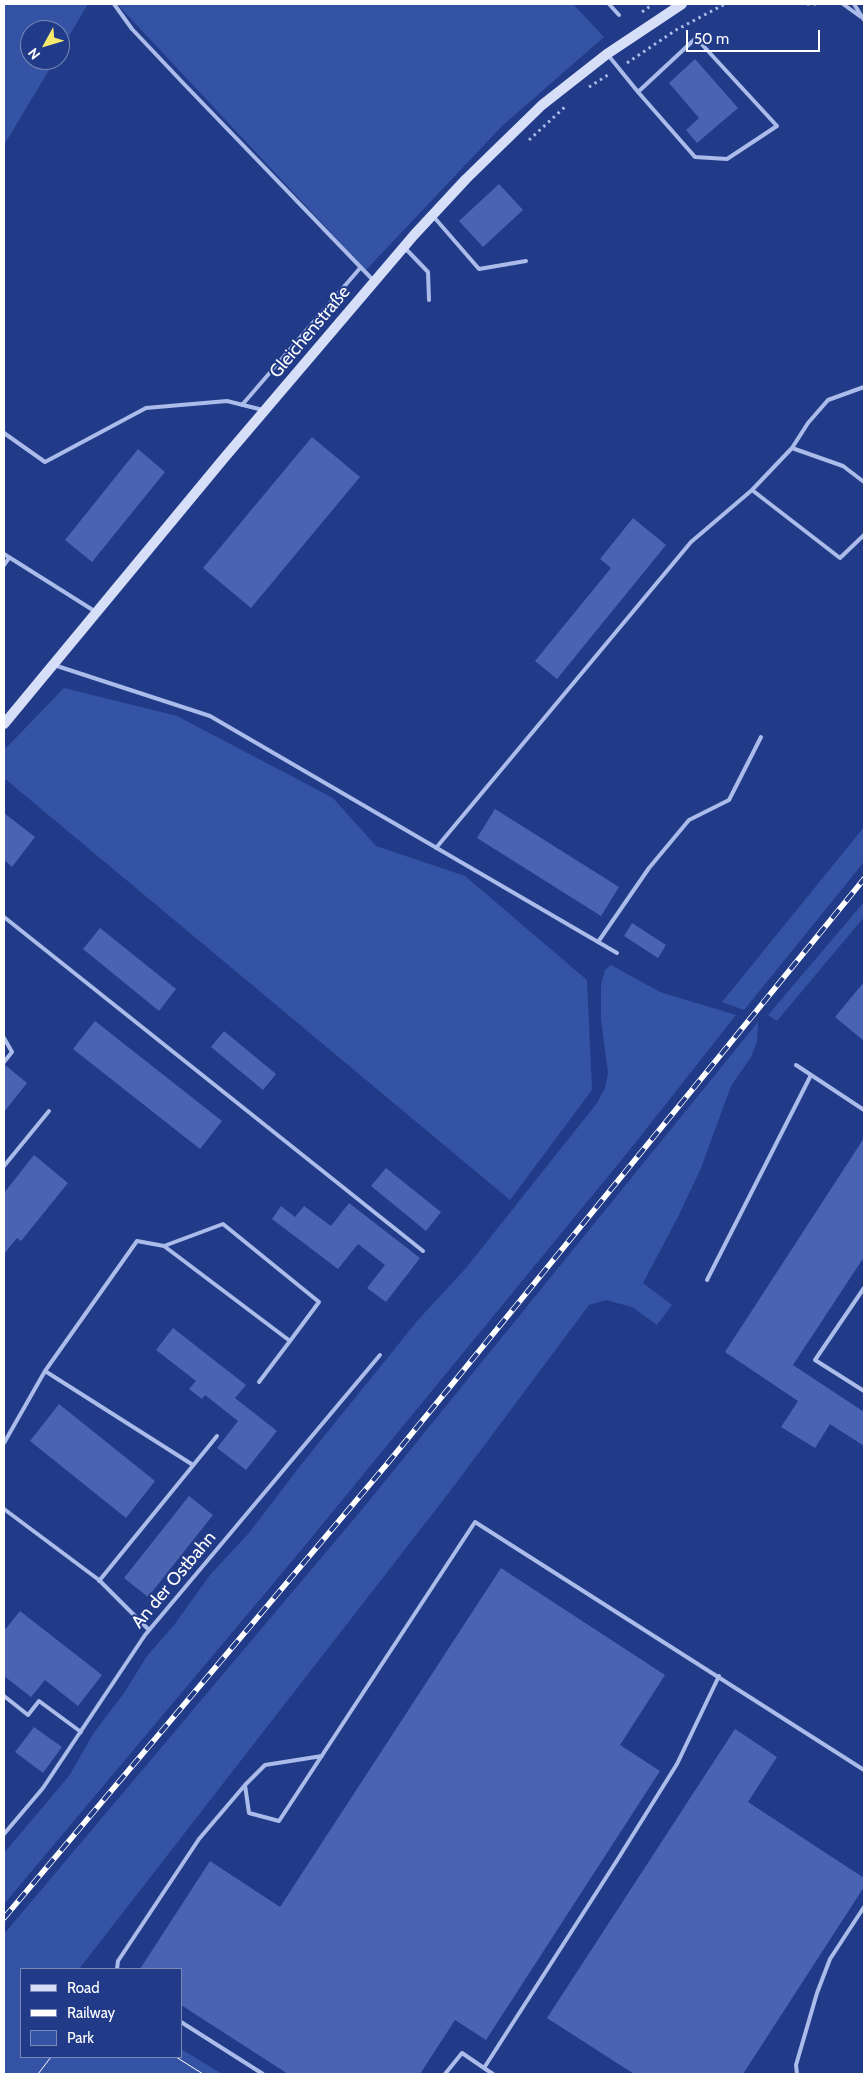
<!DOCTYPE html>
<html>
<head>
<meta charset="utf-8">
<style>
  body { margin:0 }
  #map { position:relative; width:868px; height:2078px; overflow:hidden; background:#213b88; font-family:Cabin,sans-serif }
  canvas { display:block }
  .frame { position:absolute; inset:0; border:5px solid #fff; pointer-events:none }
  .legend { position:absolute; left:20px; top:1968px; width:162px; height:90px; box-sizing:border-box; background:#213b88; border:1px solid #7a89b8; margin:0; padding:6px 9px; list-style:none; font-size:15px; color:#fff }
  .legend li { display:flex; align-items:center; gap:10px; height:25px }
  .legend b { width:25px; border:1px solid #7a89b8 }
  .north { position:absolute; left:20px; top:20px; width:50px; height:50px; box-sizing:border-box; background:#213b88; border:1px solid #7a89b8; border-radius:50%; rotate:231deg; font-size:14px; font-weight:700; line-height:20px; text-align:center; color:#fff }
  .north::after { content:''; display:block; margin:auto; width:18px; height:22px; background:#f7e96d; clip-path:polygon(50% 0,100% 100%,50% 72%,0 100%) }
  .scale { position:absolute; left:686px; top:30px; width:134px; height:22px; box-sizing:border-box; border:2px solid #fff; border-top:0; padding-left:6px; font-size:15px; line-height:18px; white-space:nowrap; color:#fff; -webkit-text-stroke:4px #213b88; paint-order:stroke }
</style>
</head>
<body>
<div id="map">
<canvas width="868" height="2078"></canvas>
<div class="frame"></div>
<ul class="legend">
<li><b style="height:6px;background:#d7dff8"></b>Road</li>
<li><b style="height:6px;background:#fff"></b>Railway</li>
<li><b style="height:14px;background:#3553a5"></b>Park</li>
</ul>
<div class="north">N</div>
<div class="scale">50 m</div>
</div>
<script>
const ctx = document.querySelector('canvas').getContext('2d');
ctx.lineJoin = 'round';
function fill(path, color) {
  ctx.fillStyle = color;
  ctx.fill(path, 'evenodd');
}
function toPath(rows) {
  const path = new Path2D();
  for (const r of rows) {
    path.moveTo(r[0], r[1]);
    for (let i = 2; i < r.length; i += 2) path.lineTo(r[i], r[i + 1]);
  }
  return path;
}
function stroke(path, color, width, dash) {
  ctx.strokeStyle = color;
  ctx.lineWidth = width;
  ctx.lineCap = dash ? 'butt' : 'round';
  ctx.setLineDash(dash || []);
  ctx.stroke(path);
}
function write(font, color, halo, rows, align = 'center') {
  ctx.font = font + ' Cabin,sans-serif';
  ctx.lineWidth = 4;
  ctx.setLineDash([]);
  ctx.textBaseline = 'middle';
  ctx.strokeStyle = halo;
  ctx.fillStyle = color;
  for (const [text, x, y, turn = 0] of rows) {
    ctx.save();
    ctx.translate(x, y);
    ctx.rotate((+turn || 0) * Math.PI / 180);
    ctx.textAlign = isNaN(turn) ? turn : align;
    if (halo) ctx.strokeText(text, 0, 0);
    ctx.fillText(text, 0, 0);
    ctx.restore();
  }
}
fill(toPath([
  [4,4,88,4,60,51,60,30,30,30,30,60,55,60,4,145],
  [117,4,573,4,604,37,502,126,366,270],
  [64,688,177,716,333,798,376,846,465,876,587,980,592,1090,510,1200,4,778,4,750],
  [864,827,864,862,744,1010,722,1002],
  [864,902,864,917,777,1021,768,1015],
  [611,965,660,992,736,1015,628,1152,293,1560,4,1904,4,1853,69,1776,93,1734,124,1693,147,1656,174,1625,210,1575,249,1533,300,1466,418,1320,466,1268,597,1103,605,1088,608,1073,601,1019,601,985,605,970],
  [758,1022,757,1042,751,1057,731,1086,701,1168,679,1215,643,1283,672,1305,657,1325,632,1307,606,1300,589,1305,451,1490,79,1969,21,1969,21,2057,181,2057,181,2049,222,2074,4,2074,4,1934,364,1507]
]), '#3553a5');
fill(toPath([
  [695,59,738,108,697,143,686,130,699,118,669,83],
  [499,184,523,210,483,247,459,221],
  [312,437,360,477,251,608,203,568],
  [138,449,165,472,92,562,65,540],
  [633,518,666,545,557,679,535,661,611,568,600,559],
  [495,809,619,887,601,916,477,838],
  [4,813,35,837,12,867,4,860],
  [632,923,666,945,658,958,624,936],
  [100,928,176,989,159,1011,83,949],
  [864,982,864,1041,835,1017],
  [95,1021,222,1121,200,1149,73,1049],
  [224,1031,276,1074,263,1090,211,1047],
  [5,1065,27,1083,4,1112,4,1066],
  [864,1138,864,1257,793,1365,864,1412,864,1446,830,1424,815,1448,781,1427,798,1401,725,1352],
  [34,1155,68,1183,21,1241,17,1238,4,1254,4,1193],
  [386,1168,441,1212,426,1231,371,1186],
  [349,1203,420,1258,386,1302,367,1288,385,1265,358,1244,338,1269,272,1219,281,1206,295,1217,304,1206,331,1226],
  [173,1328,246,1385,235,1398,277,1431,246,1470,217,1448,238,1421,205,1395,202,1399,189,1389,196,1381,156,1350],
  [59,1404,155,1481,126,1518,30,1441],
  [189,1496,213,1515,148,1597,124,1578],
  [501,1568,665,1675,620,1745,660,1771,486,2040,455,2020,420,2074,288,2074,181,2005,181,1969,140,1969,210,1861,280,1907],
  [20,1611,102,1675,78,1706,45,1680,31,1697,4,1676,4,1631],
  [34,1727,62,1747,43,1773,15,1752],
  [735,1729,777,1757,748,1802,864,1878,864,1887,743,2074,634,2074,547,2018]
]), '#4a64b1');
stroke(toPath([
  [807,4,817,4],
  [642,12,653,4],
  [627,63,676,30,725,4],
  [589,87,611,73],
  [529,140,567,105]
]), '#acbcea', 3, [2.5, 4]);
stroke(toPath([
  [114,4,132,29,184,84,373,280],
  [609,4,619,15],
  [843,4,861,17],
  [854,4,864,20],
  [608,55,638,92,695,157,727,159,777,126,696,38,638,92],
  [433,216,479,269,526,261],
  [404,247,428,272,429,300],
  [242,405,361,267],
  [4,433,45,462,146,408,227,401,263,410],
  [792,448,843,466,864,482],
  [752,490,840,558,864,535],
  [4,554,96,612],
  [4,565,9,558],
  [54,665,210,716,617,953],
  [436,848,691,542,752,490,792,448,808,423,828,400,864,387],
  [4,917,423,1251],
  [598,942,649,868,689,820,729,800,761,737],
  [4,1038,12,1052,4,1062],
  [796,1065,864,1110],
  [4,1166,49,1111],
  [164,1246,223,1224,319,1302,290,1341],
  [707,1280,811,1075],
  [864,1288,815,1360,864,1391],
  [45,1371,193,1465],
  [4,1443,45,1371,137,1241,164,1246,290,1341,259,1382],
  [4,1509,99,1580,149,1630],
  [99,1581,217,1436],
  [4,1696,28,1715,39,1701,81,1732],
  [322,1756,265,1765,245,1785,249,1813,279,1821,475,1522,864,1770],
  [4,1834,43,1788,145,1635,380,1355],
  [117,1969,118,1961,199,1839,245,1785],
  [181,2022,263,2074],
  [445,2074,462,2053,484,2068],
  [493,2074,484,2068,616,1862,677,1764,719,1676],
  [797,2074,796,2065,817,1993,830,1959,864,1907]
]), '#acbcea', 4);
stroke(toPath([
  [4,724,225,457,414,235,466,179,542,105,607,54,682,4]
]), '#d7dff8', 10);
stroke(toPath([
  [176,2057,203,2074],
  [38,2074,51,2057]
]), '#fff', 1);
const rail = toPath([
  [4,1918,387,1464,864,879]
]);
stroke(rail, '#fff', 5.5);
stroke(rail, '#213b88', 4, [11]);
write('18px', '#fff', '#213b88', [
  ["Gleichenstraße",310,332,-50],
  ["An der Ostbahn",174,1580,-50]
]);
</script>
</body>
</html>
